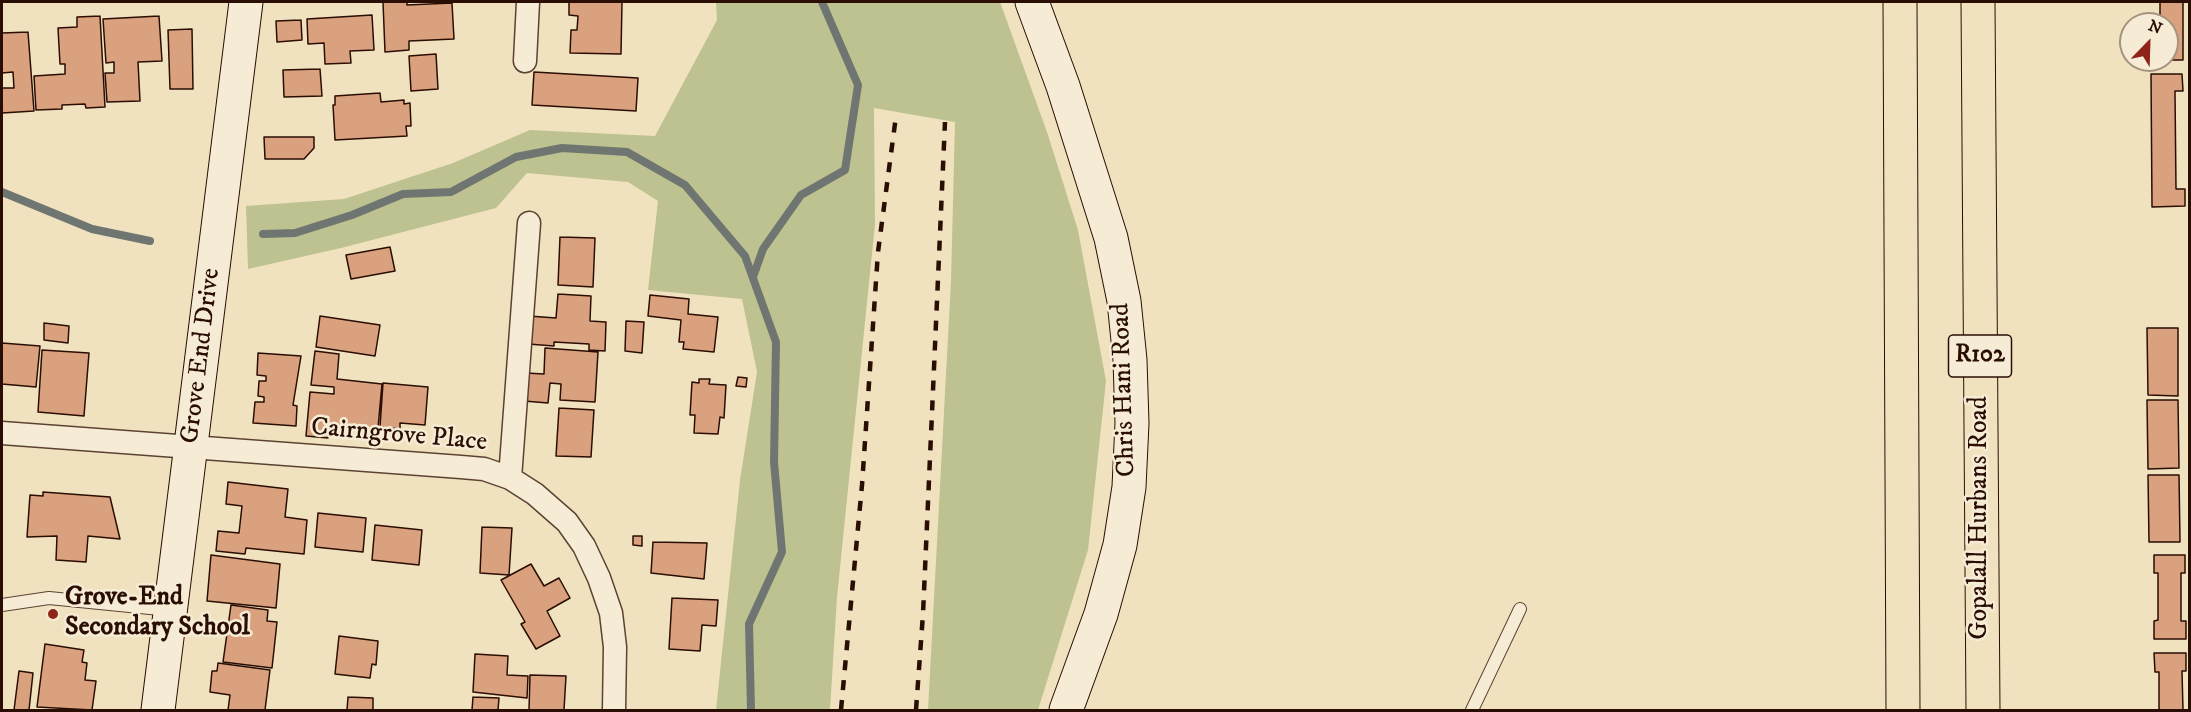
<!DOCTYPE html>
<html>
<head>
<meta charset="utf-8">
<style>
  body { margin:0 }
  #map { position:relative; width:2191px; height:712px; overflow:hidden; background:#f1e2bf; font-family:"IM FELL DW Pica",serif }
  canvas { display:block }
  .frame { position:absolute; inset:0; border:3px solid #2a0d03; pointer-events:none }
  .north { position:absolute; left:2119px; top:12px; width:60px; height:60px; box-sizing:border-box; background:#f6ecd5; border:2px solid #a49381; border-radius:50%; rotate:23deg; font-size:16px; font-weight:700; line-height:24px; text-align:center; color:#2a0d03 }
  .north::after { content:''; display:block; margin:auto; width:21px; height:27px; background:#8f2418; clip-path:polygon(50% 0,100% 100%,50% 72%,0 100%) }
</style>
</head>
<body>
<div id="map">
<canvas width="2191" height="712"></canvas>
<div class="frame"></div>
<div class="north">N</div>
</div>
<script>
const ctx = document.querySelector('canvas').getContext('2d');
ctx.lineJoin = 'round';
function fill(path, color) {
  ctx.fillStyle = color;
  ctx.fill(path, 'evenodd');
}
function toPath(rows) {
  const path = new Path2D();
  for (const r of rows) {
    path.moveTo(r[0], r[1]);
    for (let i = 2; i < r.length; i += 2) path.lineTo(r[i], r[i + 1]);
  }
  return path;
}
function stroke(path, color, width, dash) {
  ctx.strokeStyle = color;
  ctx.lineWidth = width;
  ctx.lineCap = dash ? 'butt' : 'round';
  ctx.setLineDash(dash || []);
  ctx.stroke(path);
}
function write(font, color, halo, rows, align = 'center') {
  ctx.font = font + ' "IM FELL DW Pica",serif';
  ctx.lineWidth = 5;
  ctx.setLineDash([]);
  ctx.textBaseline = 'middle';
  ctx.strokeStyle = halo;
  ctx.fillStyle = color;
  for (const [text, x, y, turn = 0] of rows) {
    ctx.save();
    ctx.translate(x, y);
    ctx.rotate((+turn || 0) * Math.PI / 180);
    ctx.textAlign = isNaN(turn) ? turn : align;
    if (halo) ctx.strokeText(text, 0, 0);
    ctx.fillText(text, 0, 0);
    ctx.restore();
  }
}
fill(toPath([
  [716,2,1000,2,1047,132,1078,230,1106,381,1088,550,1038,710,928,710,951,281,955,122,874,108,875,224,837,597,830,710,716,710,740,480,757,372,742,299,648,290,658,201,628,182,527,173,496,208,341,248,248,269,246,206,344,199,453,163,530,130,655,136,717,20]
]), '#bdc290');
stroke(toPath([
  [2,192,92,229,150,241],
  [263,234,295,233,352,215,403,194,451,192,516,157,562,148,627,152,685,185,745,256,776,342,774,462,782,552,749,624,751,710],
  [753,277,763,249,801,195,845,170,858,85,822,2]
]), '#6f7671', 8);
const building = toPath([
  [383,2,407,2,407,5,452,3,454,39,409,41,409,50,385,52,383,2],
  [569,2,622,2,621,54,570,53,571,30,577,30,578,16,569,15,569,2],
  [2160,2,2183,2,2183,60,2167,60,2167,24,2160,24,2160,2],
  [372,15,374,50,350,51,351,63,325,64,324,43,308,44,307,19,372,15],
  [100,16,105,107,86,108,85,104,62,105,62,109,36,110,34,76,65,74,65,64,60,64,58,28,77,27,77,17,100,16],
  [159,16,162,61,138,62,140,101,107,102,105,73,114,73,114,62,106,63,103,19,159,16],
  [301,20,302,40,277,42,276,21,301,20],
  [192,29,193,89,170,89,168,30,192,29],
  [28,32,34,111,2,113,2,88,14,88,13,72,2,73,2,33,28,32],
  [436,54,438,89,411,91,409,56,436,54],
  [320,69,322,96,284,97,283,70,320,69],
  [534,72,638,78,636,111,532,105,534,72],
  [2151,74,2182,74,2183,91,2175,91,2176,189,2185,189,2185,206,2152,207,2151,74],
  [380,93,381,102,404,100,404,104,410,103,411,126,406,126,407,136,335,140,333,105,335,105,335,96,380,93],
  [264,137,314,137,314,148,304,159,265,159,264,137],
  [560,237,595,238,593,287,558,285,560,237],
  [390,247,395,271,351,279,346,255,390,247],
  [558,294,591,296,590,321,606,322,605,351,589,350,589,344,554,342,554,346,528,344,529,316,556,318,558,294],
  [650,295,689,299,688,314,718,317,714,352,683,349,684,342,679,342,681,320,648,316,650,295],
  [320,316,380,325,375,356,316,347,320,316],
  [626,321,644,322,642,353,625,351,626,321],
  [44,323,69,326,68,343,44,340,44,323],
  [2147,328,2178,328,2178,396,2148,395,2147,328],
  [2,343,40,346,36,387,2,384,2,343],
  [545,348,598,352,595,402,560,400,561,384,550,383,548,403,524,401,526,373,544,374,545,348],
  [42,350,89,353,84,416,38,412,42,350],
  [315,351,339,354,337,379,382,384,377,439,363,438,364,430,329,427,328,438,306,436,310,392,334,394,334,387,311,385,315,351],
  [258,353,301,356,293,405,297,406,296,426,253,423,255,402,264,402,264,397,258,396,259,381,266,381,266,376,257,375,258,353],
  [738,377,747,378,746,387,736,386,738,377],
  [699,379,710,379,709,384,726,385,724,418,720,417,718,434,694,433,695,415,690,415,692,382,699,383,699,379],
  [383,383,428,387,425,425,400,423,400,429,380,427,383,383],
  [2147,400,2178,400,2179,468,2148,469,2147,400],
  [559,408,594,410,591,457,556,456,559,408],
  [2148,475,2179,475,2180,542,2149,542,2148,475],
  [228,482,288,489,285,517,307,520,304,554,246,548,245,554,216,551,218,531,239,533,242,506,226,504,228,482],
  [43,492,110,497,120,539,88,536,86,562,56,560,57,536,27,537,30,495,43,496,43,492],
  [318,513,366,518,363,552,315,547,318,513],
  [375,525,422,530,419,565,372,560,375,525],
  [482,527,512,528,509,575,480,573,482,527],
  [633,536,642,536,642,546,633,545,633,536],
  [653,542,707,543,704,579,651,573,653,542],
  [211,555,280,564,276,608,207,601,211,555],
  [2154,555,2185,555,2185,573,2181,573,2181,621,2186,621,2186,639,2154,639,2154,621,2158,620,2158,573,2154,573,2154,555],
  [531,564,544,586,559,578,570,598,547,611,560,636,536,649,521,624,525,622,501,580,531,564],
  [672,598,718,600,716,626,702,625,700,651,669,649,672,598],
  [231,605,268,610,267,621,277,622,272,668,223,662,231,605],
  [339,636,378,641,376,665,372,664,370,678,335,674,339,636],
  [45,644,84,650,82,662,87,663,85,680,96,681,92,710,37,707,45,644],
  [2154,653,2186,653,2186,671,2182,671,2183,710,2159,710,2159,672,2155,672,2154,653],
  [475,654,508,656,507,675,528,676,527,698,473,692,475,654],
  [218,663,270,670,265,710,228,710,230,695,210,692,212,671,217,671,218,663],
  [19,671,33,673,29,710,14,710,19,671],
  [530,675,566,676,564,710,529,710,530,675],
  [348,697,373,698,373,710,347,710,348,697],
  [473,697,499,698,498,710,472,710,473,697]
]);
fill(building, '#daa17f');
stroke(building, '#2a0d03', 1.5);
const lane = toPath([
  [2,605,49,598,170,610],
  [1472,710,1520,609]
]);
const street = toPath([
  [525,61,528,2],
  [2,433,461,467,484,469,510,478,535,494,567,522,584,546,599,578,611,613,615,647,614,710],
  [510,478,529,223]
]);
const secondary = toPath([
  [1032,2,1063,86,1111,238,1124,301,1130,360,1132,423,1129,487,1120,545,1101,614,1066,710],
  [158,710,246,2]
]);
const highway = toPath([
  [1900,2,1903,710],
  [1978,2,1983,710]
]);
stroke(lane, '#5c4232', 14);
stroke(street, '#5c4232', 25);
stroke(secondary, '#2a0d03', 35);
stroke(highway, '#2a0d03', 35);
stroke(lane, '#f6ecd5', 12);
stroke(street, '#f6ecd5', 22);
stroke(secondary, '#f6ecd5', 33);
stroke(highway, '#f1e2bf', 33);
stroke(toPath([
  [841,710,862,485,878,252,896,116],
  [916,710,923,614,945,122]
]), '#2a0d03', 4.5, [10, 10]);
for (const [x, y, r, color] of [
  [53,614,6,"#8f2418"]
]) {
  const dot = new Path2D();
  dot.arc(x, y, r, 0, 2 * Math.PI);
  ctx.fillStyle = color;
  ctx.fill(dot);
  stroke(dot, '#f6ecd5', 2);
}
for (const [x, y, w] of [
  [1980,356,63]
]) {
  const box = new Path2D();
  box.roundRect(x - w / 2, y - 21, w, 42, 4.5);
  ctx.fillStyle = '#f6ecd5';
  ctx.fill(box);
  stroke(box, '#2a0d03', 1.5);
}
write('bold 24px', '#2a0d03', null, [
  ["R102",1980,356]
]);
write('26px', '#2a0d03', '#f6ecd5', [
  ["Grove End Drive",202,356,-83],
  ["Chris Hani Road",1125,390,-92],
  ["Cairngrove Place",399,436,5],
  ["Gopalall Hurbans Road",1981,518,-90]
]);
write('bold 26px', '#2a0d03', '#f6ecd5', [
  ["Grove-End",65,599],
  ["Secondary School",65,629]
], 'left');
</script>
</body>
</html>
